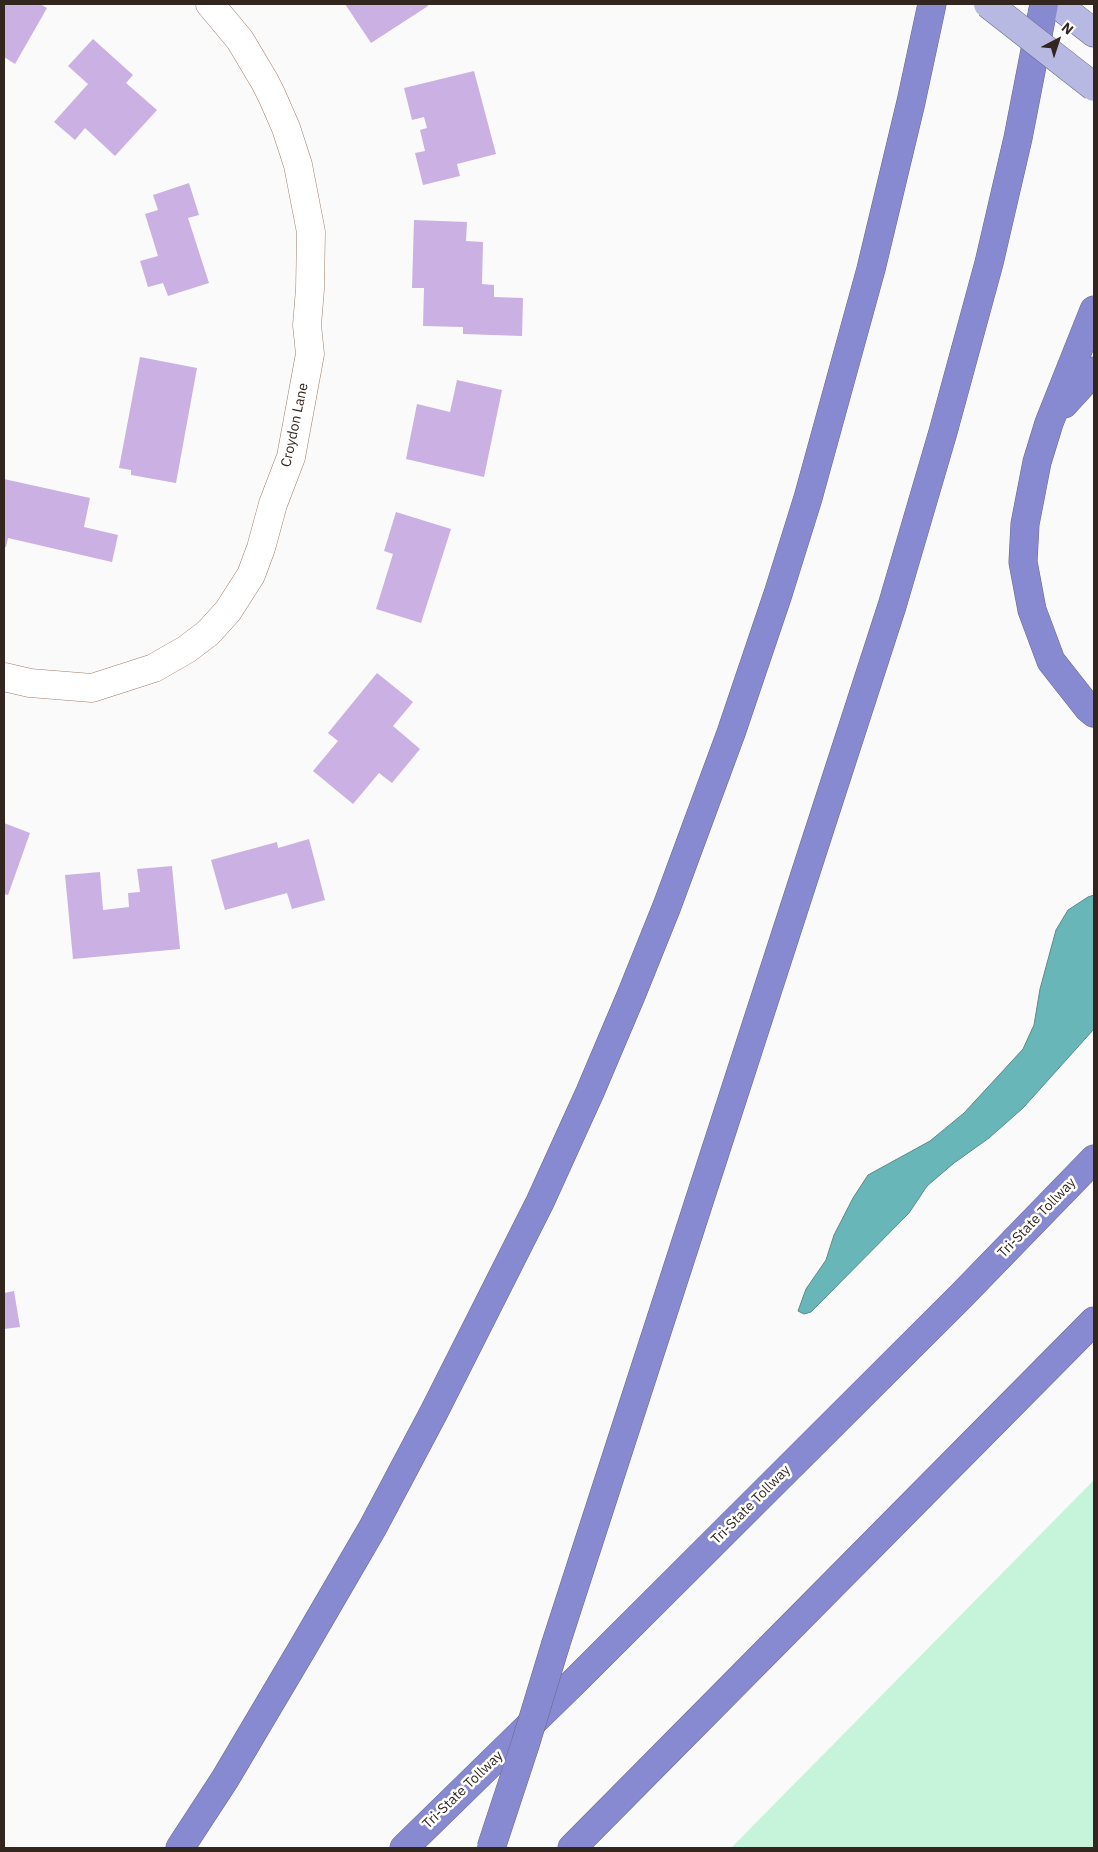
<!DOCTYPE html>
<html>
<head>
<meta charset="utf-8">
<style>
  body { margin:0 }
  #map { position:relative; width:1098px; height:1852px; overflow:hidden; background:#fafafa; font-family:"IBM Plex Sans",sans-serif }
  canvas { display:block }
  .frame { position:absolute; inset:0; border:5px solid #33261e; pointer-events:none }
  .north { position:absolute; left:1033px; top:15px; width:50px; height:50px; -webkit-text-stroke:4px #fff; paint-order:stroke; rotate:40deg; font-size:14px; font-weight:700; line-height:20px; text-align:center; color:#33261e }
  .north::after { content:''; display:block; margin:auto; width:18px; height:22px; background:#33261e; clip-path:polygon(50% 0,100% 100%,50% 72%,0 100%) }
</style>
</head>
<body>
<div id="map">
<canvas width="1098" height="1852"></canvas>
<div class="frame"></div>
<div class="north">N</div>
</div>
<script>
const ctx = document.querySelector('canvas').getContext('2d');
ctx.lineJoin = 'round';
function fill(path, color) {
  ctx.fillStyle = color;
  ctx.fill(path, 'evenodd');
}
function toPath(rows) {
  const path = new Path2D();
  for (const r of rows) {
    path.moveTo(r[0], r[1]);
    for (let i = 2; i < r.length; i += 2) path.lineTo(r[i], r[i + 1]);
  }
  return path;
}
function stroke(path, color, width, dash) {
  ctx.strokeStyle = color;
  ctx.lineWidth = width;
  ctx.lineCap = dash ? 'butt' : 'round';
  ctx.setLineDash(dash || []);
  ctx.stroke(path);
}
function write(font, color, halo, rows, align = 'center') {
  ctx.font = font + ' "IBM Plex Sans",sans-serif';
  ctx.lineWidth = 5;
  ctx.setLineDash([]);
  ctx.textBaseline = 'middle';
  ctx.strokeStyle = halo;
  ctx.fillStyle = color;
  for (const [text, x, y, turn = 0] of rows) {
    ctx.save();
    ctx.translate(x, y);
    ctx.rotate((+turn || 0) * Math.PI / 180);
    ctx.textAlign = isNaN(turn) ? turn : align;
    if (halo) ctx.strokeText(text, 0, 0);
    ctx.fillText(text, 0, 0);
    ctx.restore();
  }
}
fill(toPath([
  [1094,1480,1094,1848,731,1848]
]), '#c5f4da');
const water = toPath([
  [1094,895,1094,1029,1023,1108,989,1138,954,1163,927,1186,909,1213,811,1312,804,1314,798,1311,806,1289,826,1260,834,1235,853,1198,868,1175,930,1141,964,1113,1023,1049,1034,1025,1040,989,1056,930,1068,910,1088,897,1094,895]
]);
fill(water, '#69b6b9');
stroke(water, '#598b8a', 1);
fill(toPath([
  [4,4,40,4,47,8,15,64,4,57],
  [345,4,427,4,428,6,371,43],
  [93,39,133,75,126,83,157,110,115,156,85,128,75,140,54,122,88,84,68,66],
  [474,71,496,154,457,164,460,176,423,185,415,153,425,151,420,130,427,128,424,117,412,120,404,88],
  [189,183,199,215,188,218,209,283,168,296,163,283,148,287,140,261,158,256,145,214,158,210,153,195],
  [414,220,467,222,466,241,483,242,482,284,494,285,494,297,523,298,522,336,463,334,463,327,423,326,424,288,412,288],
  [140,357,197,368,176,483,131,475,131,470,119,468],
  [457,380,502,390,484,477,406,459,417,404,450,412],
  [4,479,90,498,84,527,118,535,112,562,8,538,6,547,4,547],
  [396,512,451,529,421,623,376,609,393,554,384,551],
  [377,673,413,702,393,726,420,749,392,783,379,773,353,804,313,771,338,741,328,733],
  [4,823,30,833,8,895,4,894],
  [309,839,325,900,292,909,287,893,225,910,211,860,277,842,278,848],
  [172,866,180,949,73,959,65,875,100,872,103,910,129,907,128,893,140,892,137,869],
  [14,1291,20,1327,4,1329,4,1293]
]), '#cab0e3');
const minor = toPath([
  [4,677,30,683,92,688,154,668,187,649,208,633,228,611,251,575,261,548,273,504,291,457,310,354,307,325,310,289,311,232,298,165,286,128,272,96,265,82,240,40,210,4]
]);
const major = toPath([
  [1057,4,1094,33]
]);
const highway = toPath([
  [1094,310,1049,423,1037,462,1025,524,1023,562,1032,610,1051,661,1088,708,1094,713],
  [1064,404,1094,371],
  [556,1643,892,606,943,432,989,263,1018,138,1044,4],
  [180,1848,225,1779,302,1649,373,1527,434,1412,540,1202,590,1092,632,993,667,906,731,733,778,594,808,498,871,269,911,102,932,4],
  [404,1848,576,1680,962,1295,1094,1159],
  [572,1848,1094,1321]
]);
stroke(minor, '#a07f6c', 29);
stroke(major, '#6a6792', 29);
stroke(highway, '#6a6792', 29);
stroke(minor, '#fff', 28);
stroke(major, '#b7b9e3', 28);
stroke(highway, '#878ad0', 28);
const majorBridge = toPath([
  [988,4,1094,87]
]);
const highwayBridge = toPath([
  [491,1848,525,1745,556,1643]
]);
stroke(majorBridge, '#6a6792', 29, []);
stroke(highwayBridge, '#6a6792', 29, []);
stroke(majorBridge, '#b7b9e3', 28);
stroke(highwayBridge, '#878ad0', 28);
write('14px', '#33261e', '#fff', [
  ["Croydon Lane",295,425,-78],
  ["Tri-State Tollway",1037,1218,-46],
  ["Tri-State Tollway",751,1505,-45],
  ["Tri-State Tollway",463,1790,-44]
]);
</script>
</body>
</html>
